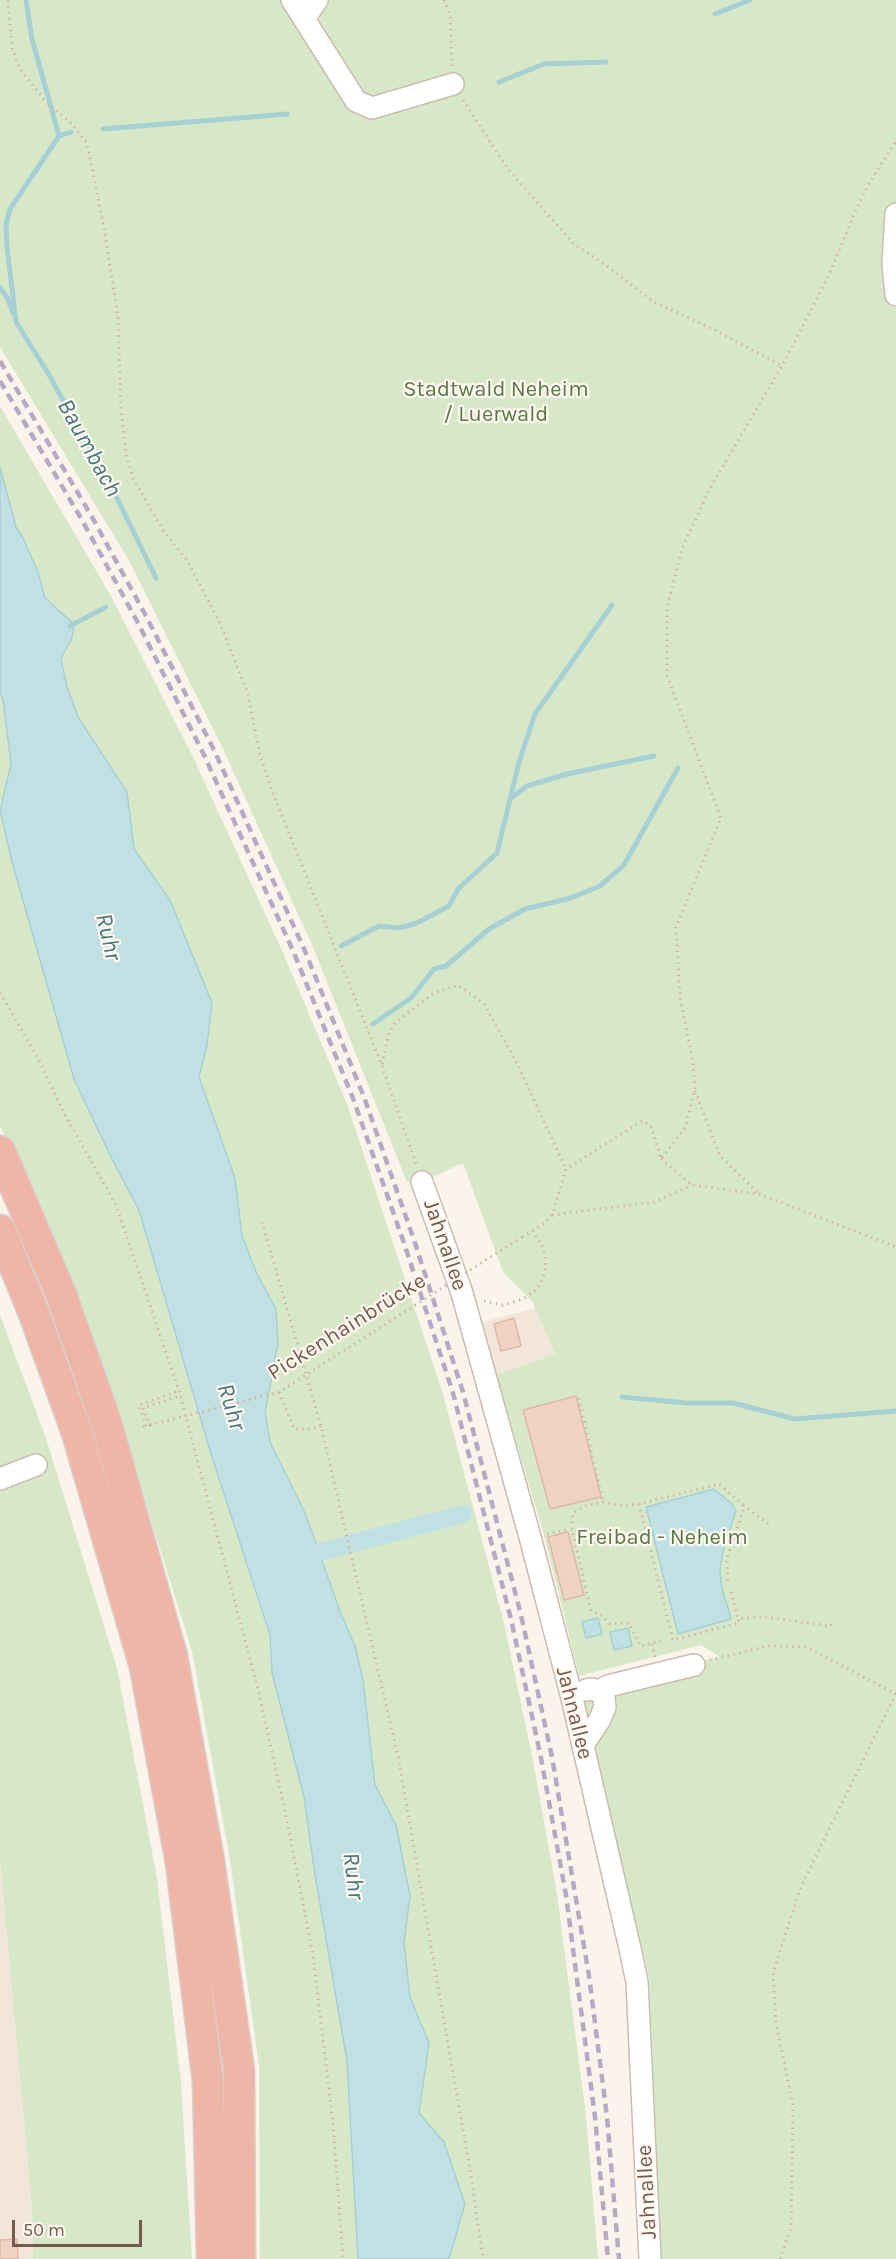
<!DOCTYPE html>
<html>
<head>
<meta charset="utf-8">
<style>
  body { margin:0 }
  #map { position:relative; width:896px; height:2259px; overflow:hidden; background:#fbf4ea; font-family:Karla,sans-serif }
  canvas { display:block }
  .scale { position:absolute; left:12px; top:2220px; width:130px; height:27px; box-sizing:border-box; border:3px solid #745a4f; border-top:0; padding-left:8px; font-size:18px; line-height:21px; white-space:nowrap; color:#745a4f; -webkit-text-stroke:4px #fef8f1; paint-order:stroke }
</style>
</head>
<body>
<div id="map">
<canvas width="896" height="2259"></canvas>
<div class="scale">50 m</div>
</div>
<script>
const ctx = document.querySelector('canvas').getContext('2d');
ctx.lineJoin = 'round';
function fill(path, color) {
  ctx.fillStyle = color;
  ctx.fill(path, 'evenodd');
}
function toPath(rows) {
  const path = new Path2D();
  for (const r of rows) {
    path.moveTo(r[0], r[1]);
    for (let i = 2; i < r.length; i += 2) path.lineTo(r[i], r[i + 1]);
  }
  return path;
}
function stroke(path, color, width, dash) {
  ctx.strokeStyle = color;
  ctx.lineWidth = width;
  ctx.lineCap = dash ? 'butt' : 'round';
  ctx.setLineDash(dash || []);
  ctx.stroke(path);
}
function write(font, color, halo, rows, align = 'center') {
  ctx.font = font + ' Karla,sans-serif';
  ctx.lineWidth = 4.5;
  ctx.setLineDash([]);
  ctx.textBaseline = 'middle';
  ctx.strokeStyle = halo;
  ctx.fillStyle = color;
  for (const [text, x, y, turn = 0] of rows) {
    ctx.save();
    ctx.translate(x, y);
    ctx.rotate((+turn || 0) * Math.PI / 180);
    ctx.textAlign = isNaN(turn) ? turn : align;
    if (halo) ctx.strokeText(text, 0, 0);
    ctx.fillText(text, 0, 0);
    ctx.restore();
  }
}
fill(toPath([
  [535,1308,555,1354,496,1375,483,1322],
  [0,1860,31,2196,33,2259,0,2259]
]), '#f2e5d9');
fill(toPath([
  [0,0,896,0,896,2259,661,2259,649,1977,579,1686,720,1657,701,1645,579,1676,544,1535,496,1375,555,1354,535,1308,533,1302,503,1272,463,1163,422,1182,407,1182,313,947,223,749,128,559,0,347],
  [0,406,111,596,194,759,284,955,347,1104,443,1394,503,1619,533,1760,557,1894,586,2116,598,2259,449,2259,454,2237,444,2142,419,2113,429,2043,410,1997,404,1943,410,1896,396,1825,375,1785,362,1679,355,1646,341,1613,305,1513,270,1442,265,1413,278,1343,276,1309,257,1274,242,1236,235,1178,199,1077,207,1045,212,1003,170,900,134,849,127,792,91,739,78,717,67,687,62,656,72,637,63,614,46,598,38,572,24,540,16,527,0,467],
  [0,691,3,699,11,764,0,805],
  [0,810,12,862,74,1079,112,1159,139,1210,256,1595,270,1635,272,1672,304,1797,347,2061,358,2259,260,2259,259,2065,230,1860,192,1651,117,1411,14,1152,0,1126],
  [0,1315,45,1435,117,1668,157,1878,181,2082,192,2259,33,2259,31,2196,0,1860]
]), '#d7e8c9');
const water = toPath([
  [0,467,16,527,24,540,38,572,45,598,74,624,72,638,61,658,67,687,78,717,127,792,134,849,170,900,212,1003,207,1045,199,1077,235,1178,242,1236,257,1274,276,1309,278,1343,265,1413,270,1442,305,1513,341,1614,355,1646,363,1680,375,1785,396,1825,410,1896,404,1943,410,1997,429,2043,419,2113,444,2142,465,2204,449,2259,358,2259,347,2061,315,1875,304,1797,272,1673,270,1635,211,1454,139,1210,112,1159,74,1079,12,862,0,810,11,764,3,699,0,691,0,467],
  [714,1489,732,1504,736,1511,723,1551,720,1571,722,1588,731,1619,678,1634,646,1507,714,1489],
  [598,1618,602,1634,586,1638,582,1622,598,1618],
  [628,1628,632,1646,614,1650,610,1632,628,1628]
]);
fill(water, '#c0e0e3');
stroke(water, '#a7d0d4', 1.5);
stroke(toPath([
  [26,0,32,39,59,136],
  [715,14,750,0],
  [499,82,544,64,606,62],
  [103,129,287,114],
  [71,132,59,136,10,209,6,225,7,247,16,322,48,373,115,494,156,578],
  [0,288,7,297,13,313],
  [70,626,106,607],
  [511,798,527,786,567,774,654,756],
  [341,946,379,926,399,928,417,923,449,906,458,889,497,853,519,762,535,714,612,605],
  [373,1024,411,998,434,969,446,966,489,929,525,909,571,898,600,886,624,865,678,768],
  [622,1397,687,1403,733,1403,795,1419,896,1411]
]), '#a7d0d4', 5);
stroke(toPath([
  [320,1552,463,1514]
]), '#c0e0e3', 18);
const building = toPath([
  [514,1318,521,1346,501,1351,494,1324,514,1318],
  [576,1396,601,1497,550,1509,523,1410,576,1396],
  [568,1532,584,1595,564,1600,548,1537,568,1532],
  [17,2239,18,2259,0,2259,0,2240,17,2239]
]);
fill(building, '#eed3c4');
stroke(building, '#dfb9a6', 1.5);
const minor = toPath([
  [292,0,356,101,372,108,453,84],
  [304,19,317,0],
  [896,214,893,264,896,295],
  [422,1182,462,1293,530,1537,571,1694,631,1953,637,1982,650,2259],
  [0,1479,36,1465],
  [599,1691,608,1686,694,1665],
  [583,1745,599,1721,605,1707,604,1697,599,1691,591,1689,586,1690]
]);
const highway = toPath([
  [0,1151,61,1294,106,1422,172,1656,209,1861,239,2070,240,2259],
  [0,1230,33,1311,77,1433,145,1667,181,1863,208,2082,212,2259]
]);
stroke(minor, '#ccbcb1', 24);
stroke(highway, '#d8d1ce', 33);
stroke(toPath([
  [8,0,12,48,20,69,46,102,70,122,87,143,104,228,118,317,121,409,126,455,133,478,164,532,187,560,220,623,247,691,260,755,273,793,382,1066,417,1166],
  [444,0,450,15,452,66],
  [463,100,508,169,574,244,600,261,654,302,713,329,782,366],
  [0,993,38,1058,64,1113,116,1205,179,1391,258,1689,285,1811,313,1955,333,2123,343,2259],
  [382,1064,389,1032,396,1022,434,993,458,985,484,1004,516,1061,566,1169],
  [695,1091,720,1156,758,1193],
  [661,1159,692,1185,759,1194,896,1247],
  [552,1215,655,1202,692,1185],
  [262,1222,321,1426,398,1756,471,2176,483,2259],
  [522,1237,545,1223,552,1215,566,1169,642,1121,651,1126,661,1159,685,1128,695,1089,693,1062,680,997,676,927,721,818,667,676,667,607,682,549,710,488,782,366,829,275,855,212,868,185,896,141],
  [484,1301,503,1305,523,1299,536,1290,541,1283,546,1268,545,1256,543,1247,533,1231],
  [279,1392,294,1429,309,1429,321,1426],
  [579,1398,603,1502],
  [146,1426,139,1405,179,1391],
  [143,1427,150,1425,143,1408,180,1396],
  [639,1504,673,1640,739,1623,738,1619,748,1618,765,1617,830,1626,833,1622],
  [743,1505,770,1525],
  [572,1529,573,1513,585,1506,603,1502,624,1506,639,1504,719,1484,743,1505,743,1512,727,1558,728,1582],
  [547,1534,572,1529,591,1611,601,1615,610,1624,629,1623,640,1646,661,1641],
  [731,1592,738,1619],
  [652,1644,655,1657],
  [710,1660,768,1646,806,1647,896,1694],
  [780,2259,791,2228,793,2105,776,2023,773,1973,800,1889,896,1693]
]), '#d3b6a7', 3, [1.5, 4.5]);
stroke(minor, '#fff', 21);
stroke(highway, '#efb6a7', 30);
stroke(toPath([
  [0,361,92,517,146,616,214,750,305,951,364,1097,414,1240,463,1392,521,1615,552,1757,589,1976,607,2117,619,2259],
  [0,381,82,520,138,623,204,755,294,953,354,1101,404,1243,453,1393,511,1619,541,1758,566,1895,595,2117,608,2259]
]), '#b6a9c5', 4.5, [9, 6]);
stroke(toPath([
  [150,1425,279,1392,522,1237]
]), '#d3b6a7', 3, [1.5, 4.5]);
write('22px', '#597848', '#fef8f1', [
  ["Stadtwald Neheim",496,390],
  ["/ Luerwald",496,415],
  ["Freibad - Neheim",662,1538]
]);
write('22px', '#745a4f', '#fef8f1', [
  ["Jahnallee",445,1245,71],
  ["Pickenhainbrücke",347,1327,-32],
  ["Jahnallee",574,1713,76],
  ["Jahnallee",647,2192,-93]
]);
write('italic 24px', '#47787e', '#fef8f1', [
  ["Baumbach",89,448,61],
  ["Ruhr",108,937,77],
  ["Ruhr",231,1407,73],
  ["Ruhr",353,1876,83]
]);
</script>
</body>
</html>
